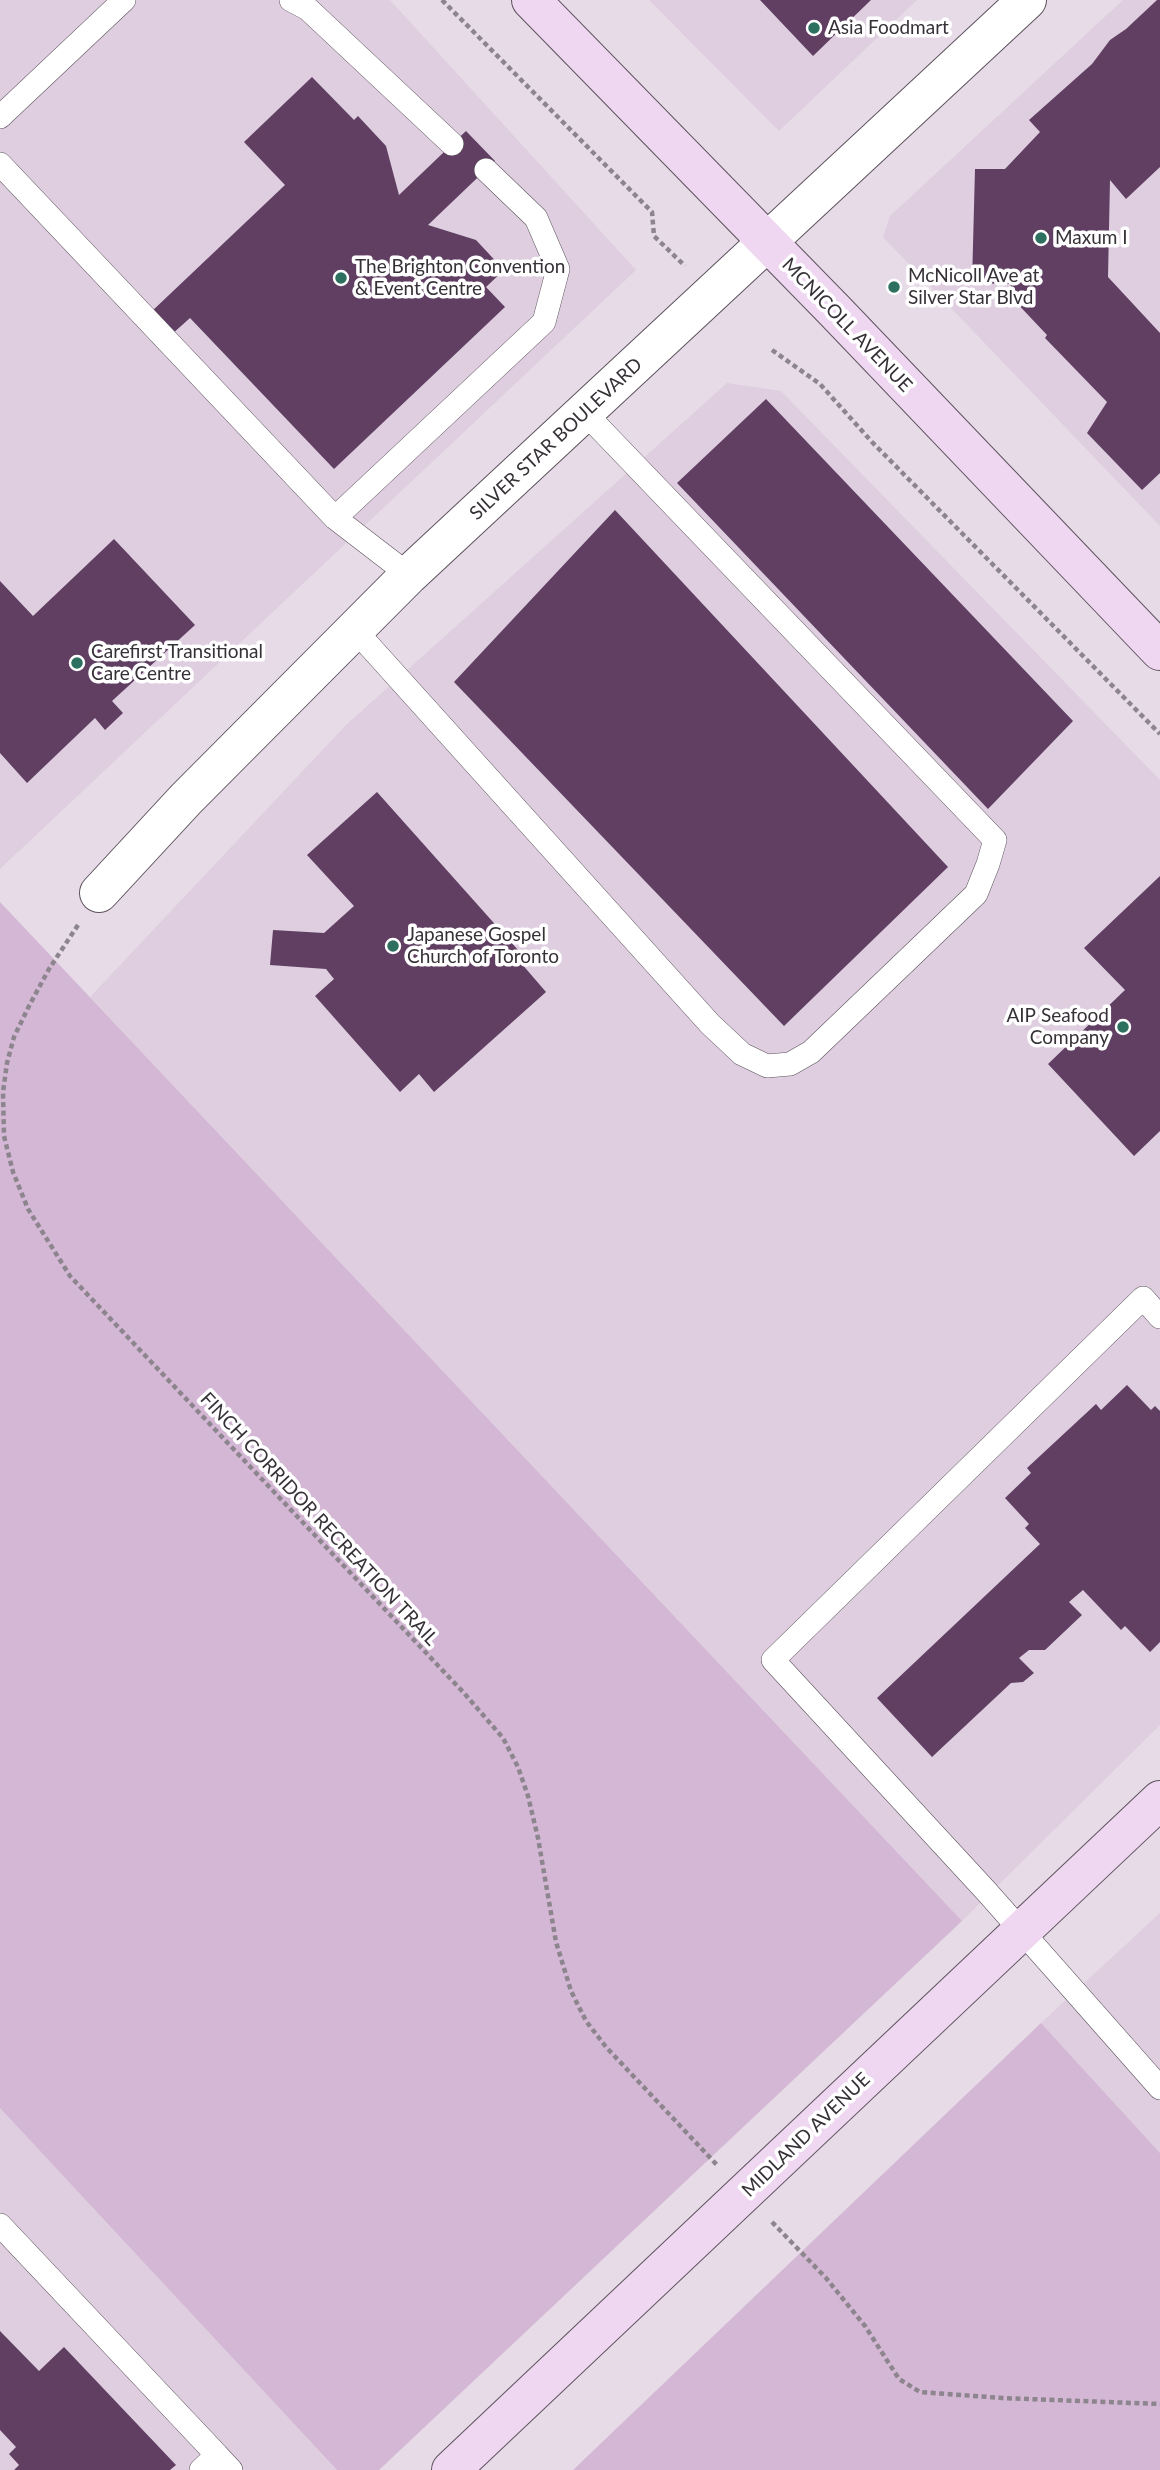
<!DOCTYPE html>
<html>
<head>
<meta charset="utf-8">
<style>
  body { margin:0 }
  canvas { display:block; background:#e6dbe6 }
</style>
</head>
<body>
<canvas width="1160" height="2470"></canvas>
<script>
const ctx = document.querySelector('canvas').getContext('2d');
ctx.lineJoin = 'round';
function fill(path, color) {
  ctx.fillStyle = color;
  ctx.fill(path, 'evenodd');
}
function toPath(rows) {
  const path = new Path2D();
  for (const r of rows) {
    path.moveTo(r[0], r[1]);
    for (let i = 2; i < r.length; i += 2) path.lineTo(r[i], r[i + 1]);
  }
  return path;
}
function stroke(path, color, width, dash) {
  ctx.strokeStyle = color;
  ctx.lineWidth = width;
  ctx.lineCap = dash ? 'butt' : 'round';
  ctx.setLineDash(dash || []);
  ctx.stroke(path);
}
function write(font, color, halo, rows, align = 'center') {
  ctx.font = font + ' Lato,sans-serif';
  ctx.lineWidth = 7;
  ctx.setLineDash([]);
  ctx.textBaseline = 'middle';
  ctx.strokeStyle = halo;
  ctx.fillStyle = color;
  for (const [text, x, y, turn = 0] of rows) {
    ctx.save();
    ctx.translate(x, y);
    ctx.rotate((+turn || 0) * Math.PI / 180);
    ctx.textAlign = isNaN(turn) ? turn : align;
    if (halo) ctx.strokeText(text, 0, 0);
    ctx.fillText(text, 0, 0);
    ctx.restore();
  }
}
fill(toPath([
  [0,0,390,0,636,270,0,869],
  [649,0,917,0,779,131],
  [1123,0,1160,0,1160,526,883,237,890,216],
  [727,383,781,391,1160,780,1160,1725,962,1921,90,997,346,725],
  [1160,1913,1160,2153,1041,2023],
  [0,2108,337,2470,0,2470]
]), '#decedf');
fill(toPath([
  [0,902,962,1921,379,2470,337,2470,0,2108],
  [1041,2023,1160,2153,1160,2470,573,2470]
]), '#d3b7d5');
fill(toPath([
  [760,0,871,0,813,56],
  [1157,0,1160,0,1160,167,1126,199,1110,180,1108,277,1160,333,1160,473,1142,490,1087,433,1107,402,1045,338,1047,335,1013,299,1016,297,1010,284,972,283,975,169,1005,169,1040,132,1029,120,1092,64,1110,40,1126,29],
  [312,77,354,120,358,116,386,146,399,195,466,131,495,161,428,225,476,240,504,270,486,287,505,307,334,469,190,318,171,335,150,313,285,185,244,142],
  [766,399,1073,721,988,809,677,483],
  [615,510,948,867,784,1026,454,682],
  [114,539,195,625,112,701,123,713,105,730,95,718,27,783,0,753,0,581,33,616],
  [377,792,526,959,521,963,546,992,434,1092,419,1074,400,1092,315,996,334,979,326,969,270,965,273,930,324,933,354,906,307,855],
  [1160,876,1160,1131,1134,1156,1048,1064,1125,990,1084,948],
  [1127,1385,1151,1410,1155,1406,1160,1411,1160,1642,1150,1652,1125,1626,1121,1630,1083,1590,1069,1602,1082,1615,1045,1650,1029,1650,1019,1658,1034,1673,1023,1682,1011,1683,932,1757,877,1698,1040,1544,1025,1528,1029,1524,1005,1498,1031,1473,1027,1468,1096,1404,1101,1410],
  [0,2331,39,2371,64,2347,176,2465,170,2470,14,2470,19,2465,9,2454,16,2447,0,2430]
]), '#603f63');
const lane = toPath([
  [291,0,308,9,452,144],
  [0,117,124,0],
  [0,164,335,518,409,575],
  [335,518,544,322,558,269,536,218,486,170],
  [355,630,710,1024,742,1054,767,1066,790,1064,811,1052,976,894,988,864,995,840,585,413],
  [1160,1317,1143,1298,773,1660,987,1892,1160,2088],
  [0,2225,217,2455],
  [201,2470,217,2455,231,2470]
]);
const street = toPath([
  [99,893,186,799,409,575,1027,0]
]);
const secondary = toPath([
  [531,0,835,311,1160,651],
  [451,2470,1160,1800]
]);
stroke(lane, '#5d535d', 24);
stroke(street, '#5d535d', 40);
stroke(secondary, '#5d535d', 40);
stroke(toPath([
  [442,0,652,212,654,236,685,266],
  [772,350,820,384,872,442,1160,734],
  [78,925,49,969,29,1006,14,1037,7,1063,3,1092,4,1136,13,1172,28,1209,70,1276,464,1693,503,1738,518,1767,528,1796,538,1838,556,1942,571,1991,586,2021,606,2047,717,2165],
  [772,2222,826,2278,865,2326,899,2379,920,2392,1002,2398,1160,2404]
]), '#8d858d', 4.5, [5, 3.5]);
stroke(lane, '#fff', 23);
stroke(street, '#fff', 38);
stroke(secondary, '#efd6f1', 38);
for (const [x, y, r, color] of [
  [814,28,7,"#2e705f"],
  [1041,238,7,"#2e705f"],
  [341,278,7,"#2e705f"],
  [894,287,7,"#2e705f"],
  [77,663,7,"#2e705f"],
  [393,946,7,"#2e705f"],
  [1123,1027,7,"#2e705f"]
]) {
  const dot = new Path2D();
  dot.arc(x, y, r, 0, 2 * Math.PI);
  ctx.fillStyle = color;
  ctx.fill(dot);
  stroke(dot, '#fff', 2.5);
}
write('19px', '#363136', '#fff', [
  ["Asia Foodmart",828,28],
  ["Maxum I",1055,238],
  ["The Brighton Convention",355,267],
  ["& Event Centre",355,289],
  ["McNicoll Ave at",908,276],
  ["Silver Star Blvd",908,298],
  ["Carefirst Transitional",91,652],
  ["Care Centre",91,674],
  ["Japanese Gospel",407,935],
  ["Church of Toronto",407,957],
  ["AIP Seafood",1109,1016,"right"],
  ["Company",1109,1038,"right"]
], 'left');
write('19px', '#363136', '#fff', [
  ["MCNICOLL AVENUE",847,325,46],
  ["SILVER STAR BOULEVARD",556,439,-43],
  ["FINCH CORRIDOR RECREATION TRAIL",319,1519,47],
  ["MIDLAND AVENUE",806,2135,-44]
]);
</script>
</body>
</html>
